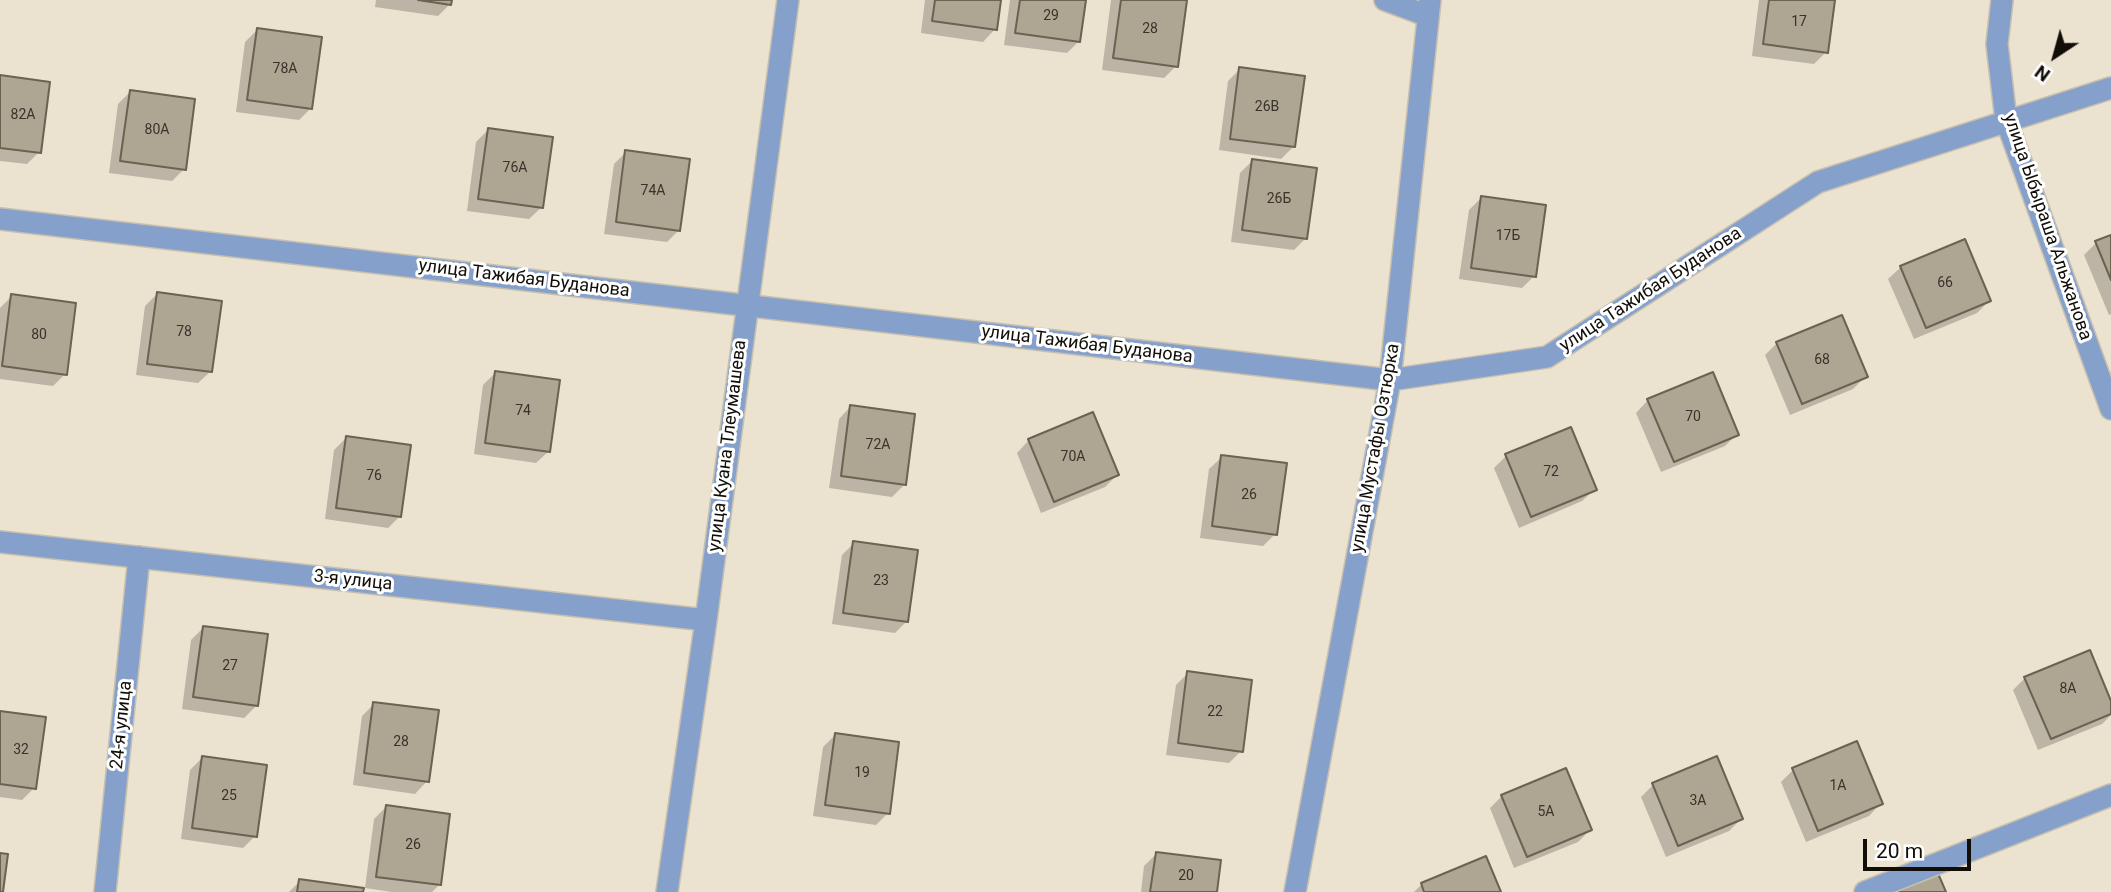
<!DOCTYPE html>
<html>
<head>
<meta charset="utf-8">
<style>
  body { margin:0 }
  #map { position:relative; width:2111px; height:892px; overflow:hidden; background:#ebe2cf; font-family:Roboto,sans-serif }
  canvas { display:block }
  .north { position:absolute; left:2020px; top:21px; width:70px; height:70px; -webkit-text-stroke:5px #fff; paint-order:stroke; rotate:216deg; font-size:19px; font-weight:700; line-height:28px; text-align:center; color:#110e08 }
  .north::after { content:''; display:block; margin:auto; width:24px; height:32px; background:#110e08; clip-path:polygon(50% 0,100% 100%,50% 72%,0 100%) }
  .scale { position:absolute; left:1863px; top:839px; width:108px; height:32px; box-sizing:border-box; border:4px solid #110e08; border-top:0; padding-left:9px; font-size:21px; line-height:24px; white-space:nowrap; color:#110e08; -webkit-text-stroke:5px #fff; paint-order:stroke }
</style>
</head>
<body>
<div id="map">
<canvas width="2111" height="892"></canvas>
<div class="north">N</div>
<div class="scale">20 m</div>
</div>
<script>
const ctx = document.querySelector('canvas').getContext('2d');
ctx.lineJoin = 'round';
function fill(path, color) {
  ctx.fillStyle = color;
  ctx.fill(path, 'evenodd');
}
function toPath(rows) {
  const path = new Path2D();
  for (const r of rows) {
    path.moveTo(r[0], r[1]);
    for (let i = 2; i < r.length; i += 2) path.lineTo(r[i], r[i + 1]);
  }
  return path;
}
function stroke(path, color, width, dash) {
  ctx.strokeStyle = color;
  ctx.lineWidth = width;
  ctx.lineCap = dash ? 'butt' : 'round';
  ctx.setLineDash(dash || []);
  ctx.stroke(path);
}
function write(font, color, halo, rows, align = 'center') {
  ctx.font = font + ' Roboto,sans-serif';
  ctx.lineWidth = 6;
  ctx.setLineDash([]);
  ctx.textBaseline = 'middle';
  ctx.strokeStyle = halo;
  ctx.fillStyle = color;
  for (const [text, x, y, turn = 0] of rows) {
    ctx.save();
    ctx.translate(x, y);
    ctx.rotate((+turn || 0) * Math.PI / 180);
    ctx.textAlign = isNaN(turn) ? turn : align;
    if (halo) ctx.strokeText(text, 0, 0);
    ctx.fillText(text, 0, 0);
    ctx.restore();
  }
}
fill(toPath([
  [376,0,450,0,450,4,438,16,375,7],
  [925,0,999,0,995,29,983,42,921,33],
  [1010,0,1084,0,1079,41,1067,53,1004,45],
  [1111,0,1185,0,1176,66,1164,78,1102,70],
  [1759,0,1833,0,1826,52,1814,64,1752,56],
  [257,30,311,108,299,120,236,112,245,42],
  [1240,69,1293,147,1281,159,1219,150,1228,81],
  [0,76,39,152,27,164,0,161],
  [130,92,184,169,172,181,109,173,118,104],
  [488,130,542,207,529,219,467,211,476,142],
  [626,152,679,230,667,242,604,234,614,164],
  [1252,161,1306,238,1294,250,1231,242,1240,173],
  [1481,198,1534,276,1522,288,1459,279,1469,210],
  [2111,236,2111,314,2109,315,2084,255,2096,243],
  [1901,267,1989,301,1977,313,1914,339,1888,279],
  [157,294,211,371,198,383,136,375,145,306],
  [12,296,65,374,53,386,0,379,0,308],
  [1777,343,1865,377,1853,389,1790,415,1765,355],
  [495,373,549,451,536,463,474,454,483,385],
  [1648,400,1737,434,1725,446,1661,472,1636,413],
  [851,406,904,485,892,497,829,488,839,419],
  [346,438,400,516,388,528,325,519,334,450],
  [1029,440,1117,475,1105,487,1041,513,1017,453],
  [1506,456,1595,489,1582,501,1519,528,1494,468],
  [1222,457,1275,534,1263,546,1200,538,1209,469],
  [854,543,907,621,895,633,832,624,842,555],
  [204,627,257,705,244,718,182,709,191,640],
  [1188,673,1241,751,1229,763,1166,755,1176,685],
  [2025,678,2111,705,2111,715,2102,724,2038,750,2013,690],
  [374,704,427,781,415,794,353,785,362,716],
  [0,712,34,788,22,800,0,797],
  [835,735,888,813,876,825,813,816,823,747],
  [202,758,255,836,243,848,181,839,190,770],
  [1793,770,1881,803,1869,816,1806,842,1781,782],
  [1653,785,1741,819,1729,831,1666,857,1641,797],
  [1502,796,1590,830,1578,842,1514,868,1490,808],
  [386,807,439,885,432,892,392,892,365,888,374,819],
  [1156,854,1215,892,1141,892,1144,866],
  [300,881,362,892,289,892],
  [1422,884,1499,892,1414,892]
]), '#0003');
const building = toPath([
  [418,0,452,0,451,5,418,0],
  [935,0,1001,0,997,30,932,21,935,0],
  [1020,0,1086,0,1080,42,1015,33,1020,0],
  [1121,0,1187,0,1178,67,1113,58,1121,0],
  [1769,0,1835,0,1828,53,1763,44,1769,0],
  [257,28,322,37,312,109,247,100,257,28],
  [1239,67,1305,76,1295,147,1230,139,1239,67],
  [0,75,50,82,41,153,0,148,0,75],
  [130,90,195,99,186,170,120,161,130,90],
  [488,128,553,137,543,208,478,199,488,128],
  [625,150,690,159,680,231,616,222,625,150],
  [1252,159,1317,168,1307,239,1242,230,1252,159],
  [1481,196,1546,205,1536,277,1471,268,1481,196],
  [2111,235,2111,280,2095,241,2111,235],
  [1965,239,1991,301,1926,328,1900,266,1965,239],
  [157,292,222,301,212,372,147,364,157,292],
  [11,294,76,303,67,375,2,366,11,294],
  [1842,315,1868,377,1802,404,1776,342,1842,315],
  [495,371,560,380,550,452,485,443,495,371],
  [1713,372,1739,435,1674,462,1647,399,1713,372],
  [850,405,915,414,906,485,841,476,850,405],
  [1093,412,1119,475,1054,502,1028,439,1093,412],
  [1571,427,1597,490,1531,517,1505,454,1571,427],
  [346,436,411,445,401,517,336,508,346,436],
  [1221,455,1287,463,1277,535,1212,526,1221,455],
  [853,541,918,550,908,622,843,613,853,541],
  [203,626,268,634,258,706,193,697,203,626],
  [2090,650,2111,701,2111,714,2051,739,2024,677,2090,650],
  [1187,671,1252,680,1243,752,1178,743,1187,671],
  [373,702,439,710,429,782,364,773,373,702],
  [0,711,46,717,36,789,0,784,0,711],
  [835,733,899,742,890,814,825,805,835,733],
  [1857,741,1883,804,1818,831,1792,768,1857,741],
  [202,756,267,765,257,837,192,828,202,756],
  [1717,756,1743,819,1678,846,1652,783,1717,756],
  [1566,768,1592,830,1527,857,1501,795,1566,768],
  [386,805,450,814,441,885,376,877,386,805],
  [1156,852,1221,860,1217,892,1150,892,1156,852],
  [0,853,8,854,3,892,0,892,0,853],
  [1486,856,1501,892,1424,892,1421,883,1486,856],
  [1937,871,1946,892,1885,892,1937,871],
  [299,879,364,888,363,892,297,892,299,879]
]);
fill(building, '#aea593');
stroke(building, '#6a6352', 2);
const minor = toPath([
  [1385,0,1428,16],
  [2002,0,1997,44,2006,120,2111,409],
  [0,219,1390,380,1547,357,1818,182,2111,88],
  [0,542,706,620],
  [105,892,139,557],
  [667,892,706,620,788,0],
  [1295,892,1390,380,1430,0],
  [1865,892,2111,795]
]);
stroke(minor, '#c8c0af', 24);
stroke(minor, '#86a0cc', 21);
write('14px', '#38342b', null, [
  ["29",1051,16],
  ["17",1799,22],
  ["28",1150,29],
  ["78А",285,69],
  ["26В",1267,107],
  ["82А",23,115],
  ["80А",157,130],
  ["76А",515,168],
  ["74А",653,191],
  ["26Б",1279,199],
  ["17Б",1508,236],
  ["66",1945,283],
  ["78",184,332],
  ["80",39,335],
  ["68",1822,360],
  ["74",523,411],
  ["70",1693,417],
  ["72А",878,445],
  ["70А",1073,457],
  ["72",1551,472],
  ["76",374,476],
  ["26",1249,495],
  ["23",881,581],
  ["27",230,666],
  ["8А",2068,689],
  ["22",1215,712],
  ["28",401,742],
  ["32",21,750],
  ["19",862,773],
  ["1А",1838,786],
  ["25",229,796],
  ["3А",1698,801],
  ["5А",1546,812],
  ["26",413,845],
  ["20",1186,876]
]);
write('18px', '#110e08', '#fff', [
  ["улица Ыбыраша Альжанова",2047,227,71],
  ["улица Тажибая Буданова",524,279,7],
  ["улица Тажибая Буданова",1651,290,-33],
  ["улица Тажибая Буданова",1087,345,7],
  ["улица Куана Тлеумашева",728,446,-83],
  ["улица Мустафы Озтюрка",1376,448,-80],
  ["3-я улица",353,581,6],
  ["24-я улица",122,725,-84]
]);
</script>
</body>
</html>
